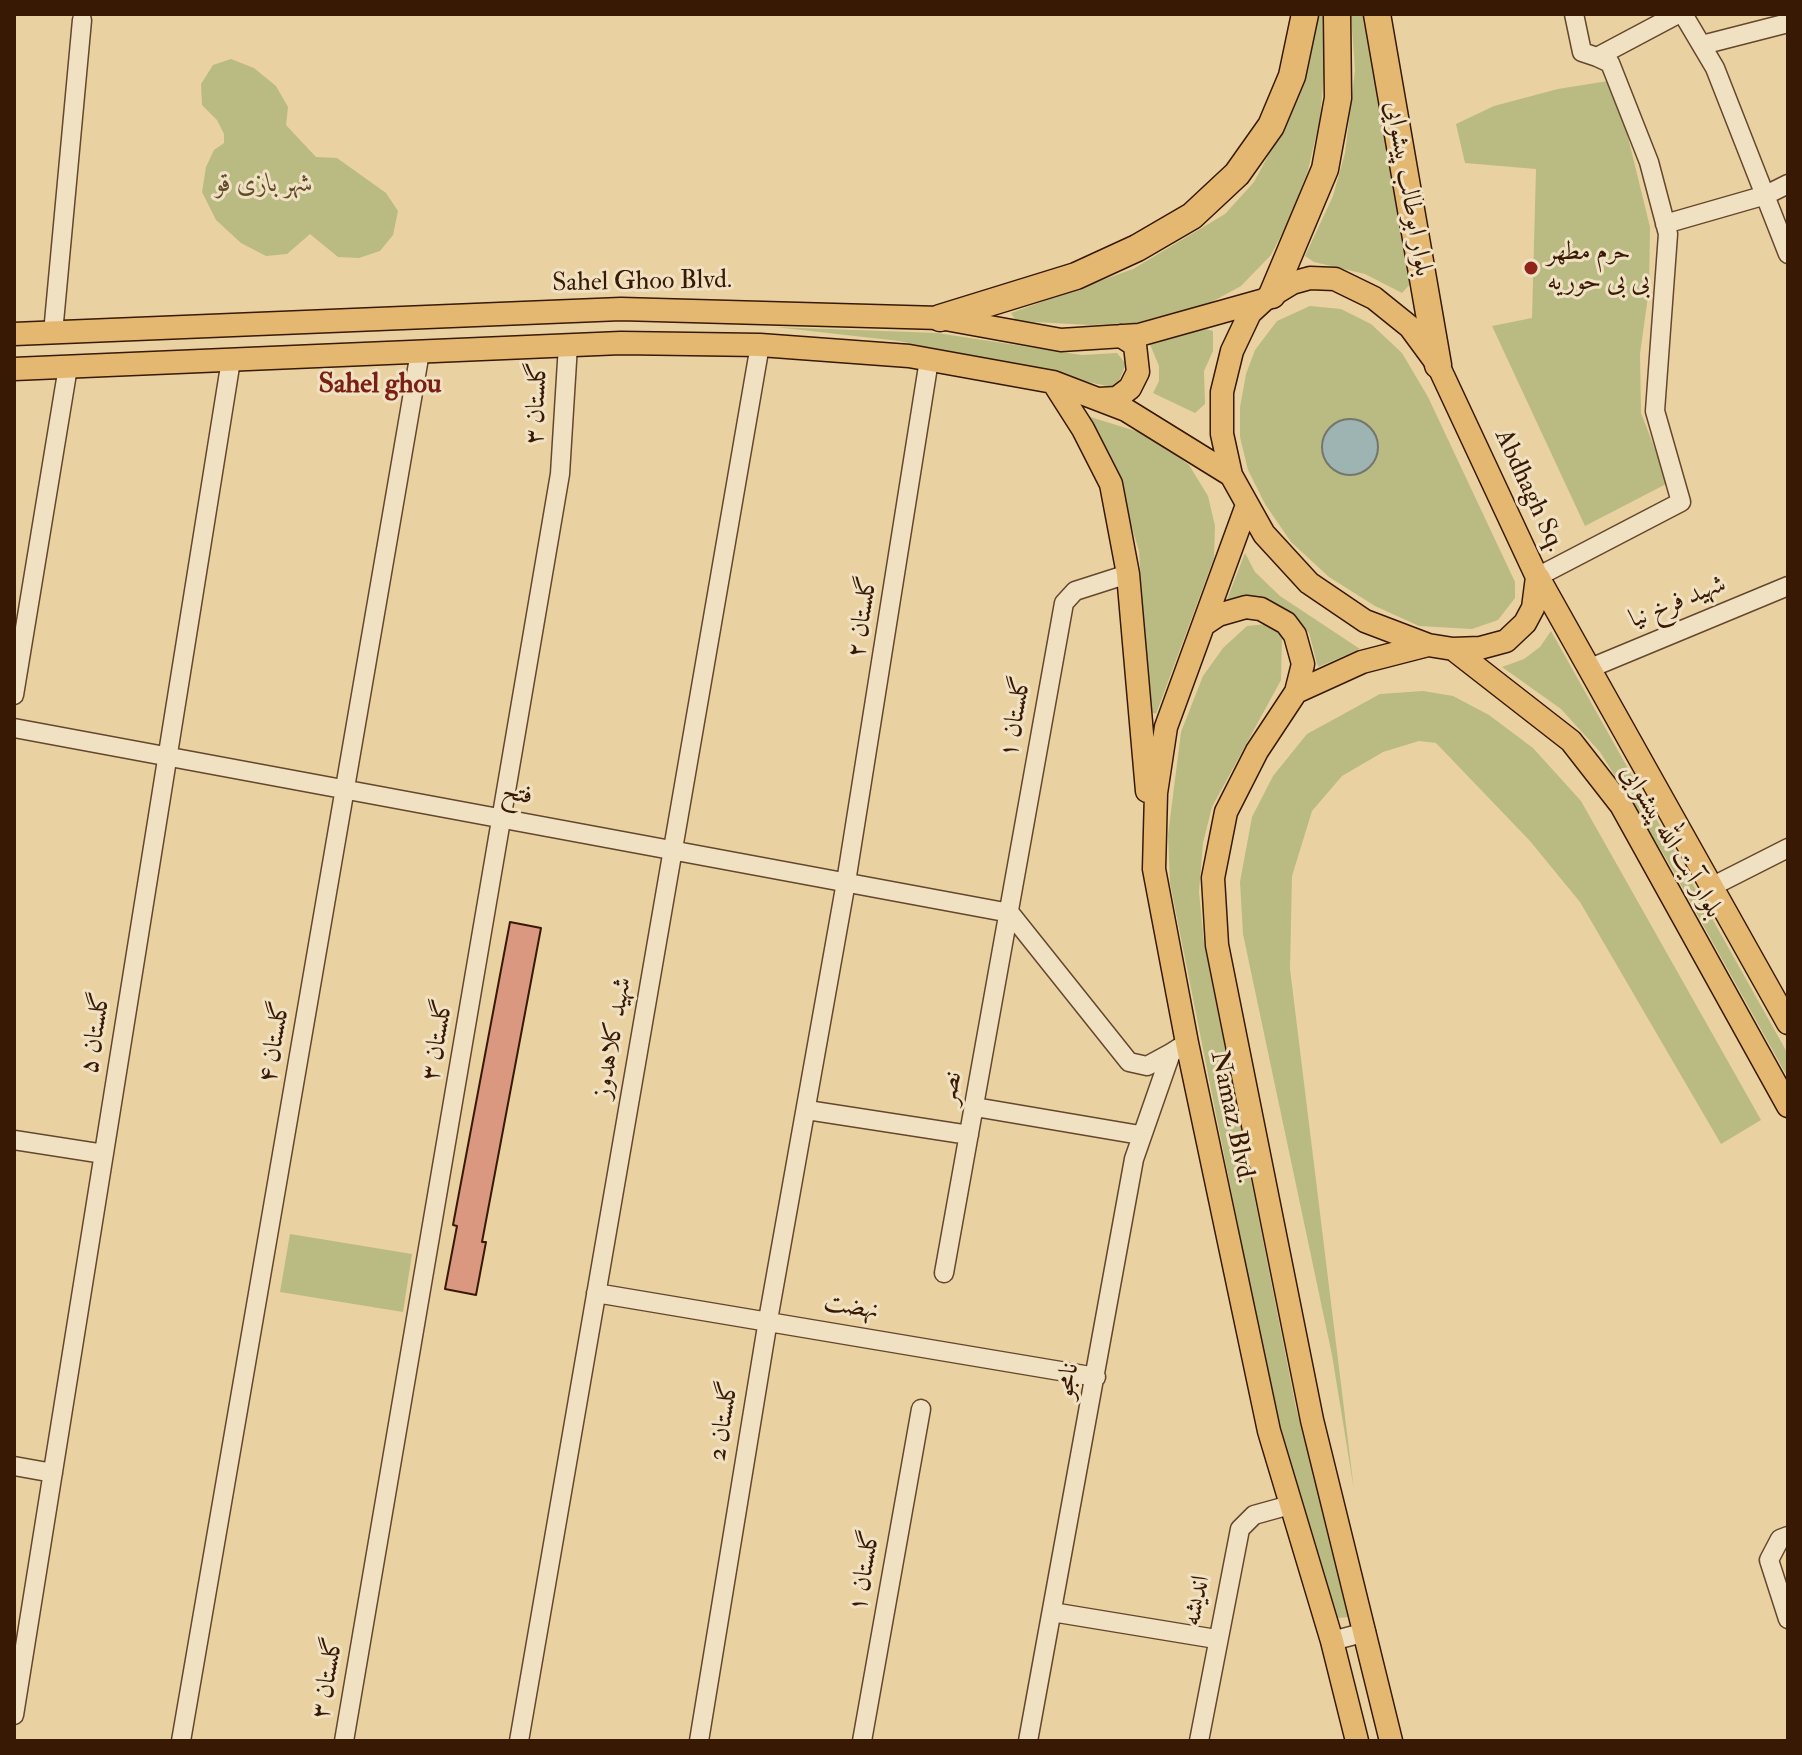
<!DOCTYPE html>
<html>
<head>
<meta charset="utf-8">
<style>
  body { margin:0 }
  #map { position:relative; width:1802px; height:1755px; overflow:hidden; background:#ead1a2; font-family:"IM FELL Double Pica",serif }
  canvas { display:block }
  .frame { position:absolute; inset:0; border:16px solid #381904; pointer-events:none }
</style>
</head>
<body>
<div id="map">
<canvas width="1802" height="1755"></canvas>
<div class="frame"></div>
</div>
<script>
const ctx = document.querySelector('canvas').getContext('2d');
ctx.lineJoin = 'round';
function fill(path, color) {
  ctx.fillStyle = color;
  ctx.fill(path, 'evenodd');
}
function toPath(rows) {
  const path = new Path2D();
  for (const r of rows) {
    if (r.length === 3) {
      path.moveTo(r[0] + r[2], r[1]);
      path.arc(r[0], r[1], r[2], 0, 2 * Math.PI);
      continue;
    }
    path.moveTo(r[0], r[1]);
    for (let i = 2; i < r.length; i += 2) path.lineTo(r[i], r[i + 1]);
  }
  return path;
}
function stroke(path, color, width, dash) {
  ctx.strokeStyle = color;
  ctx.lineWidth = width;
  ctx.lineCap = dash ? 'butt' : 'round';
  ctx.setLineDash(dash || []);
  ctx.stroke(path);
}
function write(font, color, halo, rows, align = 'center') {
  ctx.font = font + ' "IM FELL Double Pica",Amiri,serif';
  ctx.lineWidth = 6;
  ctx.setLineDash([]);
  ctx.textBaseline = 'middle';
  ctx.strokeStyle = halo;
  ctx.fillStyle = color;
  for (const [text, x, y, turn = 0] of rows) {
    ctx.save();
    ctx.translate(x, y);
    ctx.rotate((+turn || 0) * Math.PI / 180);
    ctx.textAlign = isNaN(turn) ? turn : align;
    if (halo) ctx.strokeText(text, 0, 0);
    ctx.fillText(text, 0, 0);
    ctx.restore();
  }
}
fill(toPath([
  [1315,14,1324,14,1325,63,1320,119,1308,170,1291,216,1271,255,1241,286,1208,304,1135,323,1090,325,1016,321,1011,313,1133,269,1225,214,1254,182,1290,115,1313,43],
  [1351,14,1365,14,1411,283,1402,293,1365,274,1314,262,1305,256,1333,196,1345,153,1355,70],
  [231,59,254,68,276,86,288,107,286,125,316,157,337,158,386,193,398,211,393,235,380,251,359,258,338,257,310,234,287,254,266,256,241,243,216,220,202,192,206,167,214,150,224,143,224,134,217,120,202,105,201,84,213,65],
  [1608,81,1624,121,1650,227,1649,289,1640,354,1641,413,1668,483,1585,526,1492,326,1532,318,1536,169,1465,163,1456,124,1494,106,1558,89],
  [1310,306,1341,309,1371,324,1402,353,1428,397,1515,582,1515,598,1498,620,1472,629,1419,626,1375,606,1329,577,1291,542,1265,504,1248,470,1240,437,1240,407,1246,374,1255,350,1277,321],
  [1348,419,1365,424,1372,430,1378,447,1376,456,1322,451,1325,433],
  [775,327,937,333,1082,355,1117,353,1126,364,1116,388,899,341],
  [1206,329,1213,331,1213,351,1204,371,1205,404,1195,413,1153,393,1159,381,1159,366,1149,342],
  [1087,416,1139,432,1168,449,1189,465,1208,496,1215,526,1214,558,1156,714,1149,711,1139,551,1122,495],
  [1245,553,1255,572,1280,596,1360,649,1318,667,1309,633,1290,613,1226,602],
  [1267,624,1282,636,1281,680,1212,807,1203,843,1199,892,1204,942,1296,1408,1350,1617,1337,1618,1278,1426,1170,883,1168,835,1181,732,1203,676,1223,648,1247,626],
  [1551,631,1788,1054,1788,1078,1667,860,1600,752,1561,709,1502,667,1524,659,1540,647],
  [1423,691,1453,696,1489,715,1533,748,1581,801,1761,1120,1721,1144,1580,902,1530,841,1436,743,1419,741,1383,752,1342,776,1312,811,1292,876,1290,969,1354,1490,1332,1355,1243,934,1240,882,1252,817,1273,776,1307,734,1380,694],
  [290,1234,412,1254,403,1312,280,1292]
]), '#b9bb83');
const water = toPath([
  [1350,447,28]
]);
fill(water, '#9eb4b2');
stroke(water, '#75766c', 2);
const building = toPath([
  [510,922,541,928,482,1242,486,1242,476,1295,445,1289,457,1226,453,1225,510,922]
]);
fill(building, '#da9880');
stroke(building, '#381904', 2);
const minor = toPath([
  [1574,14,1582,52,1597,57,1678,14],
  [1683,14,1715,68,1788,254],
  [1702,45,1788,23],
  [1665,224,1766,195,1788,184],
  [53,333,82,20],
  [1537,577,1681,502,1655,411,1668,234,1649,162,1610,63,1597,57],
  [1588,669,1788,586],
  [14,695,68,367],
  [14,728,1010,913],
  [1713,886,1788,848],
  [1010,913,1129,1062,1147,1066,1171,1053],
  [975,1107,1140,1135],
  [807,1110,969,1135],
  [14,1140,104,1154],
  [944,1273,1064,603,1075,591,1128,574],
  [596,1293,1096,1377],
  [14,1466,53,1473],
  [1788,1536,1780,1539,1769,1560,1788,1619],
  [1052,1612,1216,1639],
  [1332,1641,1366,1632],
  [14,1715,231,360],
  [181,1741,420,352],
  [344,1741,560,474,568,345],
  [519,1741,760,345],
  [699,1741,768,1320,846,882,929,360],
  [862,1741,921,1409],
  [1028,1741,1134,1159,1171,1053,1187,1043],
  [1199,1741,1240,1529,1254,1515,1290,1505]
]);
const major = toPath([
  [1310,278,1335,279,1374,298,1410,327,1438,365,1537,577,1533,608,1525,623,1506,641,1480,648,1453,649,1428,645,1365,621,1309,583,1264,534,1231,475,1222,434,1222,392,1232,351,1250,313,1264,300,1292,283,1310,278],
  [14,334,621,309,940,318,1061,340,1139,335,1264,300],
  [14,369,621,343,760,345,909,356,1053,382,1126,410,1231,475],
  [1053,382,1083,429,1111,484,1128,574,1147,791],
  [1099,399,1117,398,1130,388,1138,372,1135,345,1121,336],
  [1247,505,1166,727,1156,793,1154,869,1187,1043,1269,1431,1332,1641,1357,1741],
  [1538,577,1788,1023],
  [1206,623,1218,615,1246,607,1261,609,1286,623,1295,635,1303,664,1296,692],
  [1453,649,1571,741,1621,805,1788,1106],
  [1391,1741,1312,1420,1217,945,1213,878,1226,812,1257,751,1296,692,1362,662,1428,645]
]);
const highway = toPath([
  [1377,14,1438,365],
  [1272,295,1325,169,1338,98,1337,14],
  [940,318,1076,276,1137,248,1192,216,1237,174,1271,126,1292,76,1305,14]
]);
stroke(minor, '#64472c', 21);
stroke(major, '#381904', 25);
stroke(highway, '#381904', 29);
stroke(minor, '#f1e1c3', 18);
stroke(major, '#e5b871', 22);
stroke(highway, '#e5b871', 26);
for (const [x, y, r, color] of [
  [1531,268,8,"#8f2418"]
]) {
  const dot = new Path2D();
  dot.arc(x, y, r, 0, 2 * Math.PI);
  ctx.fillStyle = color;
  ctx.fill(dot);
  stroke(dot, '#f1e1c3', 3);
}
write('italic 26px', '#5f4a2a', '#f1e1c3', [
  ["شهر بازی قو",264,185]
]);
write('26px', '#381904', '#f1e1c3', [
  ["بلوار ابوطالب پیشوایی",1407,189,80],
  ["Sahel Ghoo Blvd.",642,283,-1],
  ["گلستان ۳",538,403,-87],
  ["Abdhagh Sq.",1528,491,65],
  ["شهید فرخ نیا",1678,603,-22],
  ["گلستان ۲",864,617,-81],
  ["گلستان ۱",1017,717,-80],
  ["فتح",517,795,11],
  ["بلوار آیت الله پیشوایی",1670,842,59],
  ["گلستان ۵",97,1033,-81],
  ["شهید کلاهدوز",614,1038,-80],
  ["گلستان ۳",439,1040,-80],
  ["گلستان ۴",276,1042,-80],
  ["نصر",952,1088,-79],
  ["Namaz Blvd.",1231,1117,78],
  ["نهضت",851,1308,10],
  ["نامجو",1069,1381,-80],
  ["گلستان 2",725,1421,-81],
  ["گلستان ۱",866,1571,-80],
  ["اندیشه",1198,1601,-78],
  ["گلستان ۳",329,1678,-80]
]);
write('26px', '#381904', '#f1e1c3', [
  ["حرم مطهر",1547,253],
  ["بی بی حوریه",1547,283]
], 'left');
write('bold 28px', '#7a1f14', '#f1e1c3', [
  ["Sahel ghou",380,386]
]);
</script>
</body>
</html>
